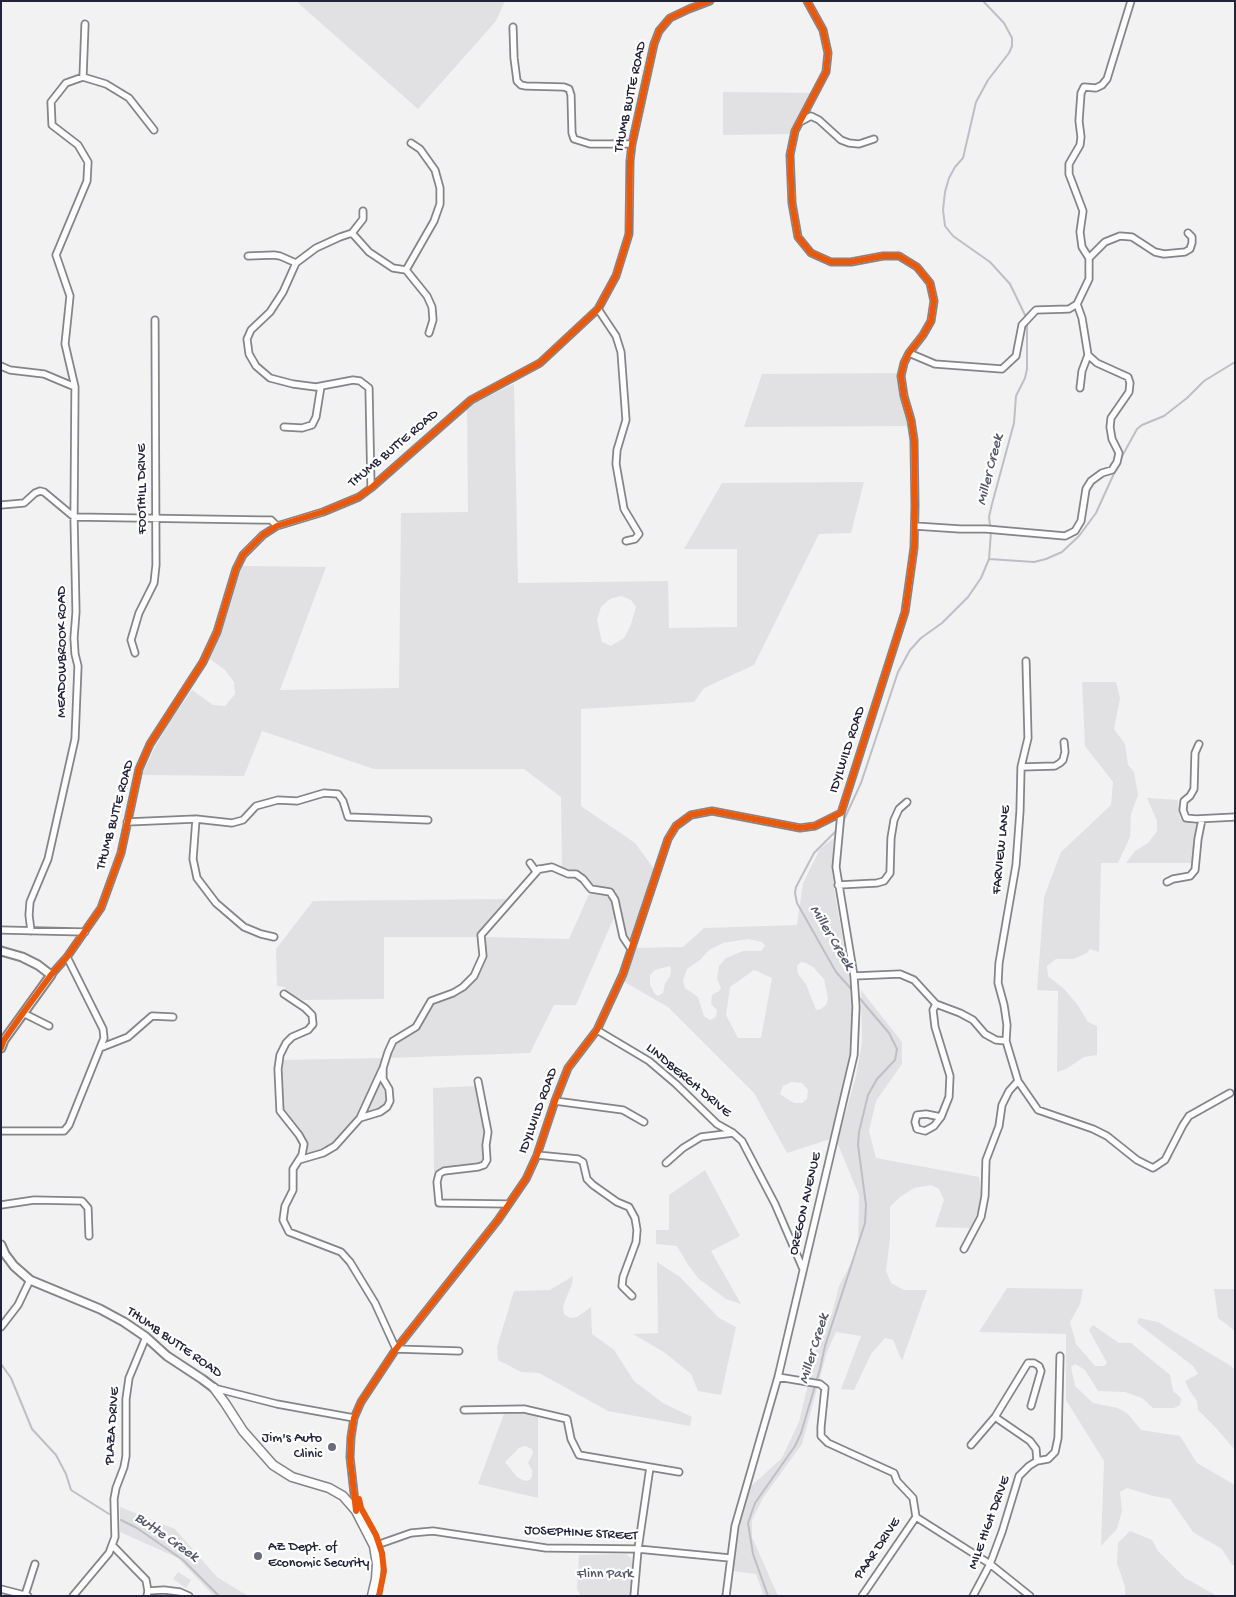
<!DOCTYPE html>
<html>
<head>
<meta charset="utf-8">
<style>
  body { margin:0 }
  #map { position:relative; width:1236px; height:1597px; overflow:hidden; background:#f2f2f3; font-family:"Gochi Hand",sans-serif }
  canvas { display:block }
  .frame { position:absolute; inset:0; border:2px solid #22223b; pointer-events:none }
</style>
</head>
<body>
<div id="map">
<canvas width="1236" height="1597"></canvas>
<div class="frame"></div>
</div>
<script>
const ctx = document.querySelector('canvas').getContext('2d');
ctx.lineJoin = 'round';
function fill(path, color) {
  ctx.fillStyle = color;
  ctx.fill(path, 'evenodd');
}
function toPath(rows) {
  const path = new Path2D();
  for (const r of rows) {
    path.moveTo(r[0], r[1]);
    for (let i = 2; i < r.length; i += 2) path.lineTo(r[i], r[i + 1]);
  }
  return path;
}
function stroke(path, color, width, dash) {
  ctx.strokeStyle = color;
  ctx.lineWidth = width;
  ctx.lineCap = dash ? 'butt' : 'round';
  ctx.setLineDash(dash || []);
  ctx.stroke(path);
}
function write(font, color, halo, rows, align = 'center') {
  ctx.font = font + ' "Gochi Hand",sans-serif';
  ctx.lineWidth = 4.5;
  ctx.setLineDash([]);
  ctx.textBaseline = 'middle';
  ctx.strokeStyle = halo;
  ctx.fillStyle = color;
  for (const [text, x, y, turn = 0] of rows) {
    ctx.save();
    ctx.translate(x, y);
    ctx.rotate((+turn || 0) * Math.PI / 180);
    ctx.textAlign = isNaN(turn) ? turn : align;
    if (halo) ctx.strokeText(text, 0, 0);
    ctx.fillText(text, 0, 0);
    ctx.restore();
  }
}
fill(toPath([
  [296,1,505,1,496,21,418,109],
  [723,92,812,93,790,134,723,135],
  [898,373,899,390,908,426,744,427,762,374],
  [514,384,518,583,668,581,669,628,737,627,737,549,684,549,722,483,864,482,851,533,819,534,754,665,704,688,694,702,581,709,581,806,635,843,654,869,630,942,626,937,618,900,613,890,596,886,591,884,577,871,568,871,562,868,561,797,524,769,374,769,262,731,244,776,142,775,154,749,171,720,192,690,213,705,225,706,235,694,234,682,225,670,210,659,222,631,242,566,326,567,280,690,399,688,401,513,468,512,467,406],
  [621,596,631,600,636,607,630,627,624,638,611,646,602,642,597,620,601,607,610,599],
  [1082,682,1116,682,1120,698,1114,729,1125,744,1128,765,1134,772,1138,795,1131,814,1130,837,1118,863,1101,863,1099,952,1090,949,1087,953,1073,959,1056,959,1047,966,1048,976,1064,989,1077,1004,1088,1022,1097,1026,1097,1055,1084,1057,1066,1069,1057,1072,1058,991,1037,990,1044,897,1061,852,1111,805,1113,782,1085,746],
  [1147,798,1178,800,1180,819,1196,825,1192,863,1126,863,1135,851,1148,843,1157,831,1157,821],
  [834,838,832,869,835,894,849,974,853,1009,852,1041,849,1063,830,1139,787,1153,754,1093,668,1007,623,981,633,948,683,947,704,928,797,925,803,883,820,849],
  [748,939,762,942,765,946,761,951,743,951,726,958,719,966,717,979,721,988,719,991,712,995,711,1004,717,1010,716,1017,710,1020,704,1016,698,997,685,988,683,981,687,969,700,960,709,950,723,943],
  [801,962,806,963,813,967,824,979,828,999,826,1005,821,1009,816,1010,806,984,798,974,797,966],
  [670,966,671,970,670,976,665,984,663,993,658,996,655,994,650,985,650,975,655,970],
  [754,970,772,978,761,1038,738,1038,726,1015,730,987],
  [791,1082,802,1083,808,1090,807,1099,802,1103,794,1103,780,1094,783,1086],
  [589,894,609,896,613,901,616,913,576,1005,554,1005,530,1053,388,1058,396,1043,419,1028,432,1004,459,995,477,978,486,957,484,937,569,939],
  [507,899,485,924,478,937,384,937,384,999,303,1000,285,992,285,987,277,986,276,949,313,901],
  [861,990,902,1042,902,1064,876,1101,869,1131,876,1158,979,1177,981,1194,978,1212,970,1228,935,1227,944,1200,939,1189,931,1185,914,1188,900,1197,890,1207,890,1239,886,1271,891,1283,904,1290,927,1290,902,1361,893,1340,885,1338,871,1354,854,1390,841,1389,861,1336,836,1332,827,1352,802,1444,763,1498,752,1520,752,1537,778,1596,764,1596,756,1574,733,1571,738,1533,749,1488,782,1458,799,1422,816,1350,827,1319,832,1314,839,1286,858,1250,859,1195,837,1142,856,1076,862,1042],
  [383,1058,361,1113,335,1144,325,1150,305,1154,306,1142,304,1135,282,1111,281,1060],
  [380,1080,386,1089,387,1100,381,1109,367,1112],
  [477,1086,486,1130,485,1158,483,1162,442,1169,434,1172,433,1088],
  [705,1170,740,1236,711,1251,741,1304,726,1299,699,1279,688,1265,677,1246,656,1244,656,1230,669,1230,669,1195],
  [657,1262,680,1277,719,1318,736,1327,721,1395,698,1391,691,1374,664,1352,633,1334,658,1333],
  [573,1276,572,1284,563,1306,564,1314,570,1318,577,1317,591,1307,592,1334,614,1350,634,1381,663,1403,692,1417,690,1426,608,1411,539,1373,521,1372,498,1360,497,1347,514,1291,550,1290],
  [1007,1288,1083,1289,1080,1304,1070,1322,1076,1344,1095,1366,1104,1366,1107,1363,1089,1330,1093,1325,1119,1343,1131,1343,1170,1375,1173,1391,1181,1398,1180,1405,1174,1408,1153,1408,1142,1398,1125,1392,1098,1391,1085,1370,1075,1364,1071,1367,1075,1386,1093,1403,1118,1408,1128,1414,1141,1430,1180,1436,1197,1463,1235,1485,1235,1565,1232,1565,1222,1549,1193,1532,1170,1499,1153,1496,1127,1488,1120,1492,1122,1511,1117,1529,1101,1546,1104,1461,1066,1400,1066,1334,979,1332],
  [1214,1289,1235,1289,1235,1331,1218,1318],
  [1139,1318,1158,1322,1231,1366,1235,1370,1235,1450,1216,1428,1198,1410,1197,1401,1188,1388,1185,1381,1198,1374,1193,1366,1137,1323],
  [505,1411,525,1411,538,1415,538,1498,478,1484],
  [525,1446,532,1449,533,1453,528,1463,532,1470,532,1476,530,1480,525,1481,517,1477,505,1462,519,1448],
  [120,1507,175,1529,217,1577,248,1596,214,1596,178,1558,120,1532],
  [1130,1531,1152,1540,1158,1551,1185,1578,1217,1596,1125,1596,1125,1587,1117,1563,1118,1543],
  [626,1554,631,1558,633,1566,631,1596,581,1596,577,1589,579,1555],
  [178,1572,191,1580,186,1588,173,1579]
]), '#e1e1e4');
stroke(toPath([
  [983,1,1004,23,1012,38,1012,46,1009,53,988,80,976,102,963,158,955,167,949,178,945,192,943,210,945,226,953,236,990,262,1010,284,1026,317],
  [1120,460,1137,429,1142,425,1164,416,1187,398,1204,381,1235,362],
  [989,559,1034,562,1046,559,1062,552,1079,536,1096,513,1116,469],
  [842,824,861,783,898,672,910,650,921,638,942,623,968,597,981,578,989,559,991,532,989,517,992,504,1014,423,1016,396,1025,378,1027,369,1027,322],
  [838,829,814,853,796,887,795,893,797,903,836,972,853,991],
  [1,1364,11,1378,32,1429,56,1455,66,1474,71,1490,109,1514],
  [121,1520,137,1528,183,1560,219,1596],
  [768,1596,753,1554,748,1523,755,1503,795,1446,801,1433,820,1369,825,1346,865,1223,866,1205,858,1145,859,1132,868,1095,877,1079,895,1060,897,1049,889,1033,856,994]
]), '#bebec6', 2);
const minor = toPath([
  [513,27,514,58,517,81,521,85,526,86,564,87,569,89,571,95,572,133,574,139,590,144,632,144],
  [83,77,85,24],
  [800,122,811,116,819,120,841,140,849,143,859,144,874,139],
  [363,211,363,219,352,233,340,237,316,248,296,263,283,292,270,312,251,330,247,339,249,354,256,366,270,378,293,384,316,387,353,380,360,381,369,388,371,488],
  [352,233,369,252,393,268,406,270],
  [248,256,274,255,280,256,296,263],
  [1089,258,1105,242,1120,236,1132,237,1155,252,1164,254,1185,252,1190,249,1192,243,1192,237,1188,233],
  [406,270,434,221,440,204,440,188,435,170,420,149,411,143],
  [406,270,427,296,432,307,433,320,429,333],
  [1077,304,1082,318,1088,355,1082,371,1080,388],
  [598,309,616,336,621,352,626,420,617,450,616,464,624,509,639,534,635,539,626,541],
  [909,353,935,364,1002,369,1016,356,1022,325,1036,310,1069,309,1077,304,1089,279,1089,258,1082,247,1080,232,1083,211,1069,174,1069,164,1080,145,1081,137,1079,121,1081,93,1084,87,1096,88,1102,85,1107,79,1131,1],
  [1,366,10,370,44,374,75,387],
  [284,427,302,428,312,425,316,417,321,386],
  [1,505,24,503,35,493,40,491,44,492,74,517,261,520,271,520,277,526],
  [915,526,960,529,986,529,1065,536,1075,531,1081,521,1086,489,1091,481,1102,473,1112,470,1117,462,1119,453,1112,439,1110,427,1111,418,1129,392,1130,383,1128,377,1097,363,1088,355],
  [135,653,131,640,139,613,154,583,156,565,155,320],
  [1199,744,1195,753,1194,789,1190,796,1184,801,1183,810,1186,818,1196,819,1235,817],
  [1021,767,1055,766,1060,763,1063,760,1065,752,1064,742],
  [196,819,193,859,197,878,216,903,244,927,261,934,274,937],
  [127,822,196,819,232,823,243,820,256,806,278,800,297,801,324,793,338,794,343,801,348,817,428,820],
  [530,863,535,870,552,867,568,874,576,874,583,879,591,889,610,892,615,900,623,937,631,949],
  [1167,882,1173,879,1190,876,1195,870,1198,839,1202,819],
  [838,885,877,883,884,881,890,873,891,838,894,820,899,809,907,802],
  [1,930,85,932],
  [31,931,29,915,30,902,48,859,75,739,78,666,75,654,74,638,76,612,74,517,75,387,65,344,70,296,56,255,87,181,88,162,78,145,52,125,51,102,66,83,83,77,106,84,129,98,154,130],
  [51,975,67,957,101,908,121,853,139,769,150,744,203,662,217,632,236,569,243,555,263,535,277,526,323,512,359,497,371,488,471,400,540,363,598,309,616,276,629,234,630,161,632,144,654,44,659,31,670,18,689,9,710,1],
  [854,976,900,974,914,980,936,1004,960,1013,973,1020,985,1034,996,1040,1006,1041,1018,1081,1038,1110,1093,1129,1107,1136,1137,1160,1153,1168,1165,1160,1183,1125,1189,1116,1230,1093],
  [284,994,305,1008,312,1015,313,1024,308,1030,292,1037,286,1043,280,1055,278,1069,280,1111,299,1135,304,1144,302,1155,293,1169,293,1190,285,1206,283,1220,289,1232,341,1252,350,1262,375,1303,396,1349,459,1351],
  [936,1004,933,1010,935,1027,950,1076,949,1097,941,1117,934,1126,925,1131,917,1129,915,1122,917,1115,926,1114,941,1117],
  [23,1013,49,1026],
  [597,1030,649,1061,676,1084,717,1124,733,1133,742,1141,775,1204,803,1269],
  [1006,1041,1007,1025,1004,1005,998,983,999,963,1016,865,1020,811,1021,767,1028,738,1026,661],
  [100,1048,128,1037,152,1016,173,1017],
  [478,1081,488,1132,486,1145,487,1160,484,1165,478,1167,444,1171,439,1174,437,1182,439,1203,508,1204],
  [555,1101,623,1110,644,1122],
  [360,1118,382,1070],
  [1,1131,64,1131,69,1125,104,1038,103,1029,67,957],
  [537,1155,578,1159,583,1162,587,1179,593,1185,617,1202,629,1207,635,1218,637,1230,636,1242,623,1277,622,1286,632,1296],
  [299,1160,323,1153,335,1146,360,1118,380,1112,387,1107,390,1101,389,1089,383,1079,383,1068,388,1052,393,1041,416,1027,431,1001,453,993,463,987,474,976,483,956,481,935,539,869],
  [666,1163,683,1148,701,1137,733,1133],
  [1,1205,34,1200,82,1201,88,1208,89,1236],
  [964,1249,981,1217,985,1196,986,1160,999,1126,1002,1105,1009,1091,1018,1081],
  [1,1327,18,1305,30,1280],
  [778,1377,820,1384,825,1388,821,1427,821,1436,828,1443,894,1473,897,1481,913,1498,916,1517],
  [214,1388,277,1404,354,1418],
  [464,1410,524,1409,567,1419,571,1439,579,1455,679,1472],
  [995,1417,1030,1441,1036,1449,1037,1461],
  [971,1445,995,1417,1028,1363,1034,1363,1039,1366,1041,1371,1031,1406],
  [356,1511,350,1457,351,1437,354,1418,361,1402,396,1349,498,1220,526,1179,537,1155,555,1101,568,1068,597,1030,623,974,668,839,676,826,691,815,712,811,800,828,815,826,841,813,905,612,914,548,915,506,914,440,911,420,904,396,901,376,904,363,909,353,923,335,931,321,934,301,930,283,917,267,899,256,883,256,851,262,831,262,811,253,798,237,792,203,790,155,795,131,826,72,828,53,823,30,807,1],
  [916,1517,990,1564,1030,1596],
  [112,1545,146,1580,148,1591],
  [374,1546,411,1533,433,1531,546,1548,638,1549,730,1558],
  [1,1589,28,1596],
  [25,1595,35,1564],
  [73,1596,109,1553,115,1537,114,1499,116,1488,124,1467,126,1456,126,1399,129,1378,146,1337],
  [147,1596,148,1591,164,1590,180,1592,189,1596],
  [634,1596,638,1549,650,1467],
  [726,1596,735,1526,778,1377,854,1055,856,1007,854,976,836,867,841,813],
  [862,1596,916,1517],
  [973,1596,990,1564,1002,1532,1019,1476,1029,1466,1037,1461,1048,1459,1055,1452,1058,1438,1060,1356]
]);
const tertiary = toPath([
  [1,951,22,957,38,965,51,975,4,1040,1,1048],
  [1,1245,5,1254,14,1266,30,1280,100,1309,124,1322,146,1337,167,1356,202,1379,214,1388]
]);
const secondary = toPath([
  [214,1388,225,1403,243,1431,273,1465,292,1477,329,1488,343,1496,356,1511,374,1546,377,1564,376,1579,372,1596]
]);
stroke(minor, '#848489', 9);
stroke(tertiary, '#848489', 11);
stroke(secondary, '#848489', 11);
stroke(minor, '#fdfdfd', 5.5);
stroke(tertiary, '#fdfdfd', 7);
stroke(secondary, '#fdfdfd', 8);
stroke(toPath([
  [1,1048,4,1040,23,1013,51,975,67,957,101,908,121,853,139,769,150,744,203,662,217,632,236,569,243,555,263,535,277,526,323,512,359,497,371,488,471,400,540,363,598,309,616,276,629,234,630,161,632,144,654,44,659,31,670,18,689,9,710,1],
  [359,1499,361,1508,376,1535,382,1553,384,1571,379,1596],
  [356,1511,350,1457,351,1437,354,1418,361,1402,396,1349,498,1220,526,1179,537,1155,555,1101,568,1068,597,1030,623,974,668,839,676,826,691,815,712,811,800,828,815,826,841,813,905,612,914,548,915,506,914,440,911,420,904,396,901,376,904,363,909,353,923,335,931,321,934,301,930,283,917,267,899,256,883,256,851,262,831,262,811,253,798,237,792,203,790,155,795,131,826,72,828,53,823,30,807,1]
]), '#e8590c', 6);
for (const [x, y, r, color] of [
  [332,1447,5,"#6b6b7b"],
  [258,1556,5,"#6b6b7b"]
]) {
  const dot = new Path2D();
  dot.arc(x, y, r, 0, 2 * Math.PI);
  ctx.fillStyle = color;
  ctx.fill(dot);
  stroke(dot, '#fff', 2);
}
write('14px', '#22223b', '#fff', [
  ["THUMB BUTTE ROAD",631,97,-78],
  ["THUMB BUTTE ROAD",394,449,-40],
  ["FOOTHILL DRIVE",143,489,-90],
  ["MEADOWBROOK ROAD",63,652,-90],
  ["IDYLWILD ROAD",848,750,-72],
  ["THUMB BUTTE ROAD",116,815,-75],
  ["FARVIEW LANE",1002,850,-84],
  ["LINDBERGH DRIVE",688,1081,40],
  ["IDYLWILD ROAD",539,1111,-70],
  ["OREGON AVENUE",806,1204,-77],
  ["THUMB BUTTE ROAD",174,1343,35],
  ["PLAZA DRIVE",113,1426,-86],
  ["MILE HIGH DRIVE",990,1523,-70],
  ["JOSEPHINE STREET",581,1534,3],
  ["PAAR DRIVE",878,1549,-56]
]);
write('14px', '#22223b', '#fff', [
  ["Jim's Auto",322,1439],
  ["Clinic",322,1455],
  ["AZ Dept. of",268,1548,"left"],
  ["Economic Security",268,1564,"left"]
], 'right');
write('14px', '#57576a', '#fff', [
  ["Flinn Park",605,1575]
]);
write('italic 15px', '#58586b', '#fff', [
  ["Miller Creek",991,470,-76],
  ["Miller Creek",831,938,59],
  ["Miller Creek",815,1349,-73],
  ["Butte Creek",166,1538,35]
]);
</script>
</body>
</html>
